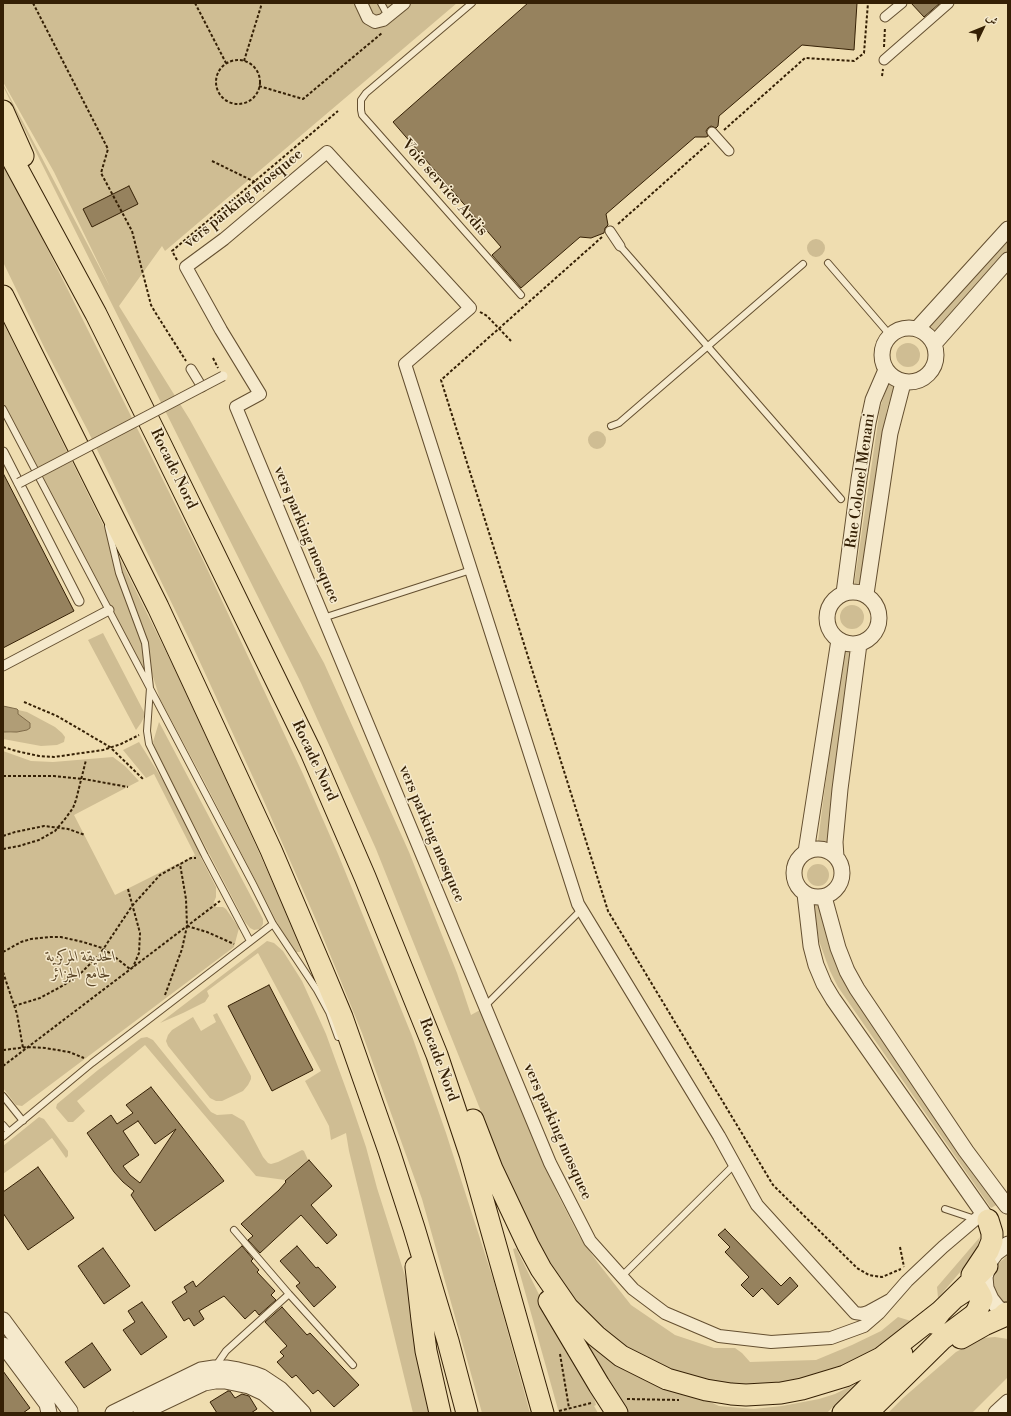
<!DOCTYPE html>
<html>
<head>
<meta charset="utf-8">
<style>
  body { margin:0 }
  #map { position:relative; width:1011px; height:1416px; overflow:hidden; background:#efddb0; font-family:"Libre Bodoni",Amiri,serif }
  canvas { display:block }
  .frame { position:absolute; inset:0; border:4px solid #352005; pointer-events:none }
  .north { position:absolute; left:963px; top:8px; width:40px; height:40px; -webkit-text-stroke:3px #f5e9cc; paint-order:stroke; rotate:47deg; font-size:11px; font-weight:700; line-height:16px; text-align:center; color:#352005 }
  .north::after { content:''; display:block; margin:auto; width:14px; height:18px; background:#352005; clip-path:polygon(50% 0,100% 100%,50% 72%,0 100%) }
</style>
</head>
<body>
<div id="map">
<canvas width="1011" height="1416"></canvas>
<div class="frame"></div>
<div class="north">ش</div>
</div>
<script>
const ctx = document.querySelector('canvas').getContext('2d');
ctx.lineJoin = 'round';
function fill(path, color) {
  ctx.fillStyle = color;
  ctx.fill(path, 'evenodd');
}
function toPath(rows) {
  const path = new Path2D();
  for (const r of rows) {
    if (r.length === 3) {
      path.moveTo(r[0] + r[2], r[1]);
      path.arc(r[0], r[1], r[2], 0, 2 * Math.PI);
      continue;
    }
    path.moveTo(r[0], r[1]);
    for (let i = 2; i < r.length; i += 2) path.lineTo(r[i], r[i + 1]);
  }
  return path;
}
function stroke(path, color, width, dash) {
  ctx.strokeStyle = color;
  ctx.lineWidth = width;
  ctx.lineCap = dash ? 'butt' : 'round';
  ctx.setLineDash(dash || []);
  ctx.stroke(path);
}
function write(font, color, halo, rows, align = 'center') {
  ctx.font = font + ' "Libre Bodoni",Amiri,serif';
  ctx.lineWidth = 3;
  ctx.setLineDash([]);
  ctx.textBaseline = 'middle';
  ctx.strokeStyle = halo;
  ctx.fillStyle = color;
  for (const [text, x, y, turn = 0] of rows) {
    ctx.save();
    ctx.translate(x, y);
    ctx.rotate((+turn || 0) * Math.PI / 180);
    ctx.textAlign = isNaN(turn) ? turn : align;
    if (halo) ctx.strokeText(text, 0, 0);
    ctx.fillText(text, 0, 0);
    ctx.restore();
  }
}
fill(toPath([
  [3,3,457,3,165,251,162,246,119,306,190,420,324,663,409,852,457,973,471,1015,480,1010,557,1193,579,1236,598,1263,631,1305,675,1335,714,1348,735,1348,742,1353,750,1362,816,1360,852,1345,881,1331,898,1317,914,1322,903,1333,831,1376,759,1389,684,1378,611,1341,557,1281,520,1209,376,849,301,683,3,86,3,84,110,287,54,172,3,82],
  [3,160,202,558,303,774,338,854,412,1036,446,1133,494,1282,530,1413,482,1413,422,1199,362,1033,316,920,263,799,193,647,87,429,45,349,3,262],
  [816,248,9],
  [1008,240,1008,252,934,333,928,327],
  [3,322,177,674,239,808,294,930,301,951,300,952,296,952,280,928,204,781,160,699,148,661,150,688,3,409],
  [908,355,12],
  [889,381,895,384,887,409,861,586,854,585,880,408],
  [597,440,9],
  [852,617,12],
  [103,633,144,712,144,717,141,723,136,730,88,640],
  [843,648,851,649,827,842,818,841],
  [18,710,27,712,55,727,62,733,65,737,64,742,57,745,41,746,3,739,3,732,10,733,27,730,17,712],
  [159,722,263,919,263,924,260,929,254,930,250,928,245,922,159,758,153,742],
  [139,742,164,782,199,848,201,853,200,856,216,887,216,897,214,902,216,907,223,907,226,909,239,928,234,947,22,1106,16,1105,3,1088,3,751,31,761,53,762,113,757,125,766,139,781,74,815,115,895,177,864,181,863,195,855,154,774,146,778,123,750],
  [818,875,11],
  [814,906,821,906,828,943,833,957,845,983,998,1204,991,1208,838,987,830,971,819,941],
  [267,941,274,943,283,951,302,981,326,1034,350,1100,366,1147,377,1188,408,1285,437,1413,413,1413,349,1151,346,1133,331,1140,329,1126,305,1081,321,1071,258,953,207,991,209,996,205,1002,183,1013,160,1023],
  [217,1013,251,1076,251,1079,248,1085,243,1091,222,1101,216,1101,210,1098,168,1046,166,1041,168,1035,172,1030,193,1017,201,1031,216,1022,213,1015],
  [147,1037,153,1040,211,1112,217,1115,232,1114,244,1121,263,1157,268,1163,271,1164,278,1162,302,1150,304,1151,308,1160,285,1180,256,1176,145,1045,77,1101,85,1111,73,1122,68,1122,56,1108,57,1104,98,1070,141,1038],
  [39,1117,44,1119,68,1151,68,1156,66,1158,52,1138,3,1174,3,1146],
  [980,1237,977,1250,972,1258,938,1298,937,1287],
  [516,1248,562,1341,594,1398,596,1405,594,1406,598,1413,559,1413,513,1249],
  [1008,1255,1008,1307,997,1296,993,1285,993,1277,995,1267],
  [567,1318,693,1394,719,1406,754,1409,782,1406,819,1399,835,1394,855,1384,827,1413,625,1413],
  [995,1337,1008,1339,1008,1377,972,1413,888,1413,903,1398,956,1352,982,1338]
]), '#cfbd93');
const water = toPath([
  [3,706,17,709,18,710,18,714,30,723,30,728,27,730,17,732,3,732,3,706]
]);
fill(water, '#b09d76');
stroke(water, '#7f6b49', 1);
const building = toPath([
  [528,3,857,3,854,50,802,45,719,116,718,126,716,128,711,126,708,128,706,131,708,136,706,137,695,137,606,214,608,225,605,228,604,233,591,238,580,237,521,288,492,255,501,247,393,122,528,3],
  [911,3,940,3,924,17,911,3],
  [129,186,138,204,92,227,83,209,129,186],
  [3,473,74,611,3,648,3,473],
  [269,985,313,1070,272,1091,228,1006,269,985],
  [151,1087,224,1181,155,1231,131,1195,134,1191,123,1182,114,1172,87,1133,111,1115,117,1124,133,1113,126,1105,151,1087],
  [138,1121,155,1144,176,1129,140,1183,130,1175,123,1166,139,1155,123,1131,138,1121],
  [309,1160,332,1186,311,1205,337,1235,327,1244,301,1215,260,1253,248,1240,253,1236,241,1224,279,1190,286,1182,285,1181,309,1160],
  [38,1167,74,1218,28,1250,3,1213,3,1192,38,1167],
  [725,1229,781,1286,790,1277,798,1286,778,1305,762,1288,753,1297,741,1285,749,1277,725,1252,730,1247,718,1235,725,1229],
  [242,1246,253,1259,251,1261,259,1270,257,1272,275,1291,271,1295,276,1300,259,1315,255,1310,245,1319,224,1296,199,1311,204,1319,194,1326,189,1318,184,1321,172,1302,187,1292,184,1287,193,1281,196,1287,242,1246],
  [297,1246,316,1268,318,1267,336,1287,314,1307,296,1286,300,1283,280,1261,297,1246],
  [103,1248,130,1286,104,1304,78,1266,103,1248],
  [142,1302,167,1337,141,1355,123,1330,135,1322,128,1311,142,1302],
  [282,1307,307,1335,310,1333,359,1385,334,1407,318,1390,313,1394,296,1375,292,1378,277,1362,284,1356,280,1352,287,1346,265,1322,282,1307],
  [92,1343,111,1370,84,1388,65,1362,92,1343],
  [3,1371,30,1408,23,1413,3,1413,3,1371],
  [228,1391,230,1391,235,1398,242,1394,249,1396,257,1409,251,1413,217,1413,210,1402,228,1391]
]);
fill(building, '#96825e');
stroke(building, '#352005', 1);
const service = toPath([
  [381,3,388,16],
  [472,3,366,93,361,100,361,110,362,115,521,295],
  [620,246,841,499],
  [828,263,890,335],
  [3,409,253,884,273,924,317,990,329,1012,338,1037],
  [611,426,619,423,803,264],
  [108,526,119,573,145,643,150,688,147,731,149,744,205,856,250,941],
  [323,618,471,570],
  [485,1006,581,910],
  [3,1096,23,1121],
  [3,1125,9,1132],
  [3,1137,92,1063,273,924],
  [945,1209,975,1219],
  [234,1230,289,1294,353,1365],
  [622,1276,735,1164],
  [215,1367,226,1351,289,1294]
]);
const pedestrian = toPath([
  [885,17,902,3],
  [884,60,949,3],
  [712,132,729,151],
  [610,231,620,246],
  [191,369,202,387],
  [3,452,79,601],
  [3,666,109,610]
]);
const minor = toPath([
  [361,3,368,18,375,22,383,20,404,3],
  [890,1300,868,1312,862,1314,855,1313,757,1205,719,1136,578,904,405,364,470,308,327,152,224,239,186,267,221,330,260,394,236,407,550,1163,590,1241,633,1289,665,1313,719,1336,771,1342,831,1338,864,1326,879,1313,907,1281,943,1247,983,1213]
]);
const tertiary = toPath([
  [909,355,27],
  [917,329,1008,229],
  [934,344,1008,260],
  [853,618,26],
  [844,593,859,479,868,423,873,400,886,370],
  [866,594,890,433,903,383],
  [818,873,24],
  [806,852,839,640],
  [836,857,835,842,840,789,859,644],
  [805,894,811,946,816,965,824,984,833,999,988,1220],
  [824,897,838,948,847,971,857,989,966,1151,1007,1206],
  [1008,1244,996,1253,990,1261,985,1277,986,1288,991,1299,998,1308,1008,1314],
  [3,1320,70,1411],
  [3,1345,47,1404,49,1413],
  [113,1413,201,1370,214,1368,226,1368,238,1370,254,1374,262,1377,280,1389,303,1413],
  [141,1413,204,1383,215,1381,225,1381,249,1386,264,1393,287,1413],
  [996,1413,1008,1402]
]);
const motorway = toPath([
  [3,111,23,156],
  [3,142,96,314,160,443,311,752,365,877,437,1055,470,1154,543,1413],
  [3,296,158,607,193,682,271,850,321,967,342,1017,389,1151,414,1228,448,1341,467,1413],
  [473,1120,492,1169,528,1245,541,1269,568,1308,596,1336,621,1356,667,1379,706,1390,731,1394,746,1395,781,1393,802,1389,845,1376,881,1358,941,1311],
  [416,1267,422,1320,426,1351,440,1413],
  [972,1275,988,1251,992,1241,992,1233,988,1220],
  [549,1301,599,1385,617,1413],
  [932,1323,941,1311,987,1266],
  [961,1338,984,1325,1002,1317,1006,1313],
  [843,1413,902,1354],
  [867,1413,942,1339,974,1315,977,1311,982,1299,981,1296,977,1289,973,1288,968,1289,956,1297]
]);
stroke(service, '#644f30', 8);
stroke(pedestrian, '#644f30', 11);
stroke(minor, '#644f30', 14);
stroke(tertiary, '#644f30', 17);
stroke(motorway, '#352005', 23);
stroke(toPath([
  [33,3,108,149,101,173,132,231,151,305,155,312,186,361],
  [195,3,226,63],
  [884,47,885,27],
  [238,82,22],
  [244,61,262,3],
  [882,76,883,69],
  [259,86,303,99,382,33],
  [724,130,805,58,854,61,864,53,868,3],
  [212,161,255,182,264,191],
  [618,224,709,143],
  [602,237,441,380,608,911,773,1185,857,1268,869,1275,882,1277,901,1269],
  [177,260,172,251,338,111],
  [480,312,487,316,511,341],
  [213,358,218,368],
  [24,702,57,716,110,747,143,779],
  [3,747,16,751,39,756,54,757,103,750,121,744,139,735],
  [3,776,54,776,84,779,128,787],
  [3,836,15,832,44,826,68,829,85,835],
  [3,849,19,846,39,840,55,831,65,819,73,808,76,800,86,760],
  [128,889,140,933,139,953,133,967],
  [187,926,207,932,234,944],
  [3,952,21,942,31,939,51,937,61,937,83,942,102,948,111,954,130,969],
  [3,972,17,1014,23,1048],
  [165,995,182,949,187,926,186,899,180,864],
  [14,1006,40,998,64,985,82,972,100,954,132,906,160,875,191,858,196,858],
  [3,1050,28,1047,45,1048,69,1052,84,1058],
  [3,1066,220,901],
  [900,1247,904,1267],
  [560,1354,569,1408],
  [627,1399,679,1400],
  [559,1411,591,1403]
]), '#352005', 2, [3, 2]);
stroke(service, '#f5e9cc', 6);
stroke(pedestrian, '#f5e9cc', 9);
stroke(minor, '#f5e9cc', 12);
stroke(tertiary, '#f5e9cc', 15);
stroke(motorway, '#efddb0', 21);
const pedestrianBridge = toPath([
  [19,483,223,376]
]);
stroke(pedestrianBridge, '#644f30', 11, []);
stroke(pedestrianBridge, '#f5e9cc', 9);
write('15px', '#352005', '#f5e9cc', [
  ["Voie service Ardis",444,188,49],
  ["vers parking mosquee",244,199,-39],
  ["Rocade Nord",173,469,64],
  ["Rue Colonel Menani",861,481,-82],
  ["vers parking mosquee",306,535,67],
  ["Rocade Nord",314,761,65],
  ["vers parking mosquee",431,834,67],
  ["Rocade Nord",438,1060,70],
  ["vers parking mosquee",557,1132,66]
]);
write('italic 15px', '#5c4728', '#f5e9cc', [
  ["الحديقة المركزية",81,957],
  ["لجامع الجزائر",81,974]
]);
</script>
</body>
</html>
